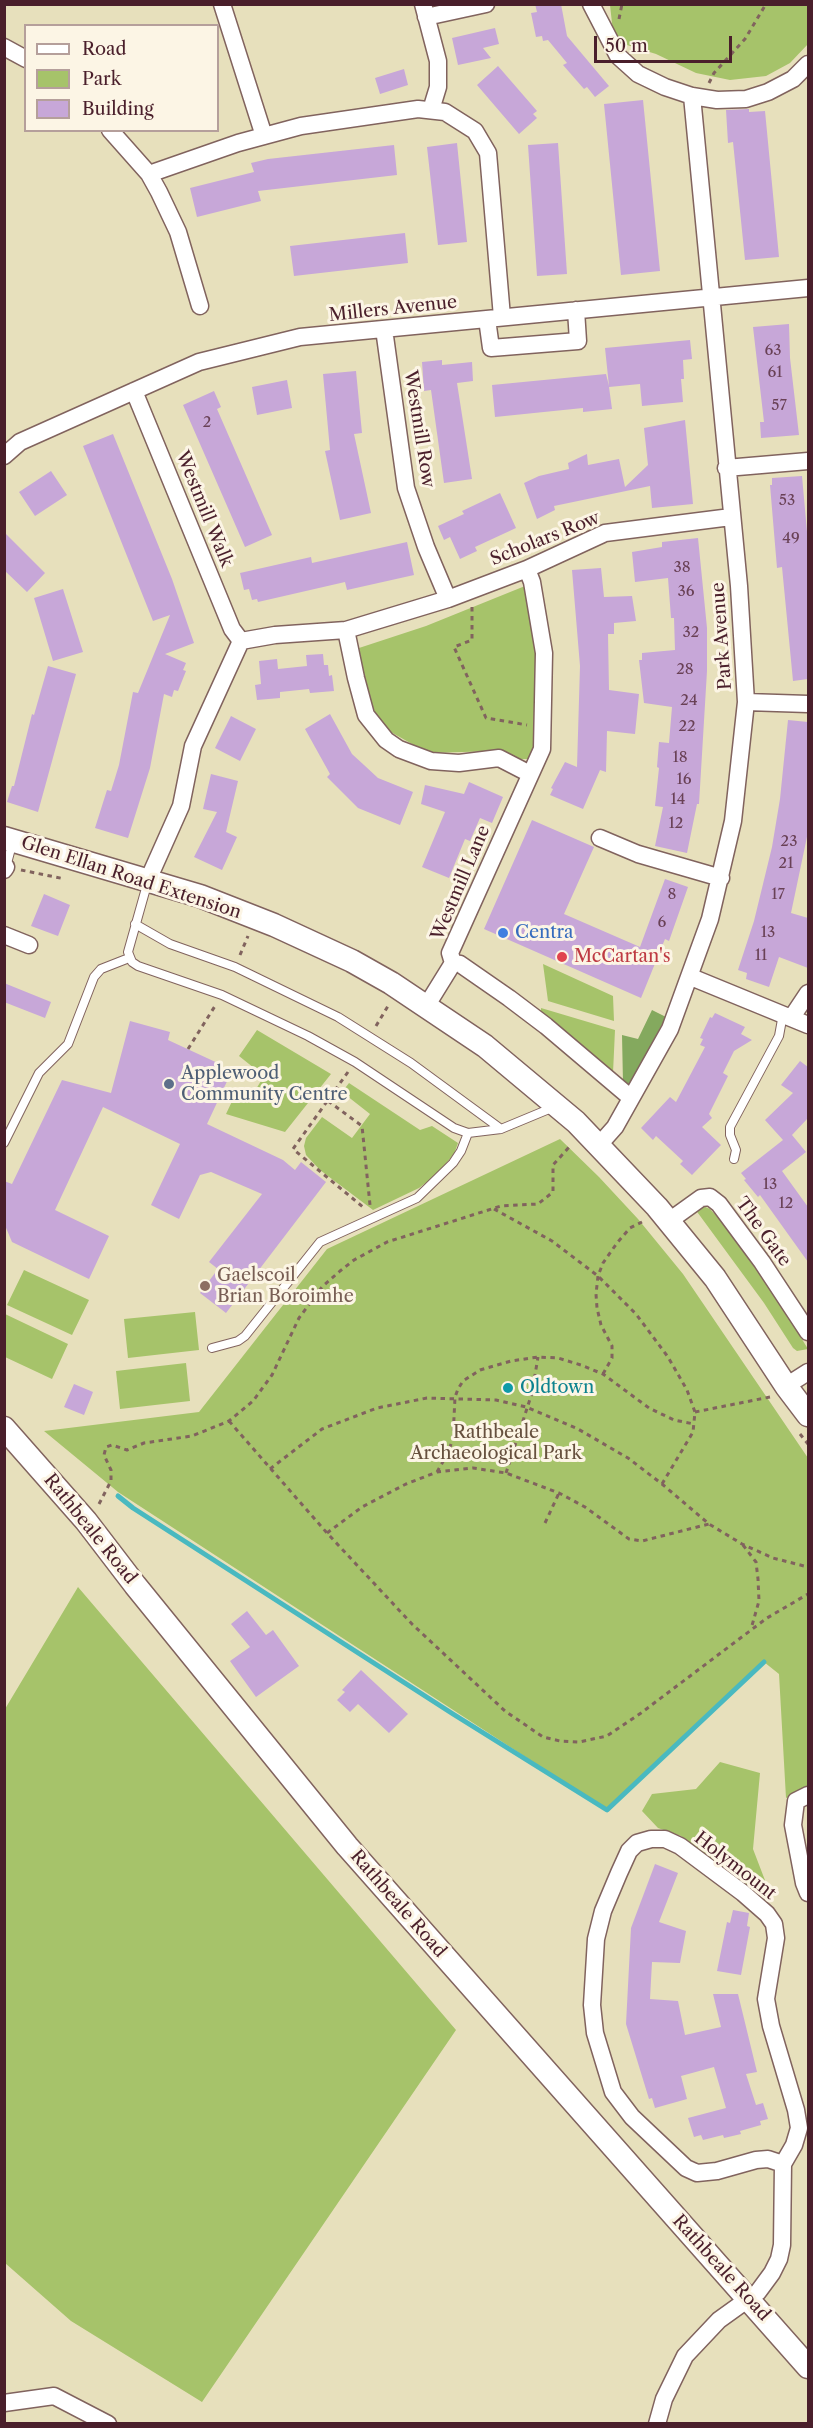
<!DOCTYPE html>
<html>
<head>
<meta charset="utf-8">
<style>
  body { margin:0 }
  #map { position:relative; width:813px; height:2428px; overflow:hidden; background:#e7e0bc; font-family:"Libre Caslon Text",serif }
  canvas { display:block }
  .frame { position:absolute; inset:0; border:6px solid #4a1f2b; pointer-events:none }
  .legend { position:absolute; left:24px; top:24px; width:195px; height:108px; box-sizing:border-box; background:#fcf5e5; border:2px solid #b59f9b; margin:0; padding:8px 10px; list-style:none; font-size:18px; color:#4a1f2b }
  .legend li { display:flex; align-items:center; gap:12px; height:30px }
  .legend b { width:30px; border:2px solid #b59f9b }
  .scale { position:absolute; left:594px; top:36px; width:138px; height:27px; box-sizing:border-box; border:3px solid #4a1f2b; border-top:0; padding-left:8px; font-size:18px; line-height:21px; white-space:nowrap; color:#4a1f2b; -webkit-text-stroke:4px #fcf5e5; paint-order:stroke }
</style>
</head>
<body>
<div id="map">
<canvas width="813" height="2428"></canvas>
<div class="frame"></div>
<ul class="legend">
<li><b style="height:8px;background:#fff"></b>Road</li>
<li><b style="height:16px;background:#a6c36a"></b>Park</li>
<li><b style="height:16px;background:#c7a7d8"></b>Building</li>
</ul>
<div class="scale">50 m</div>
</div>
<script>
const ctx = document.querySelector('canvas').getContext('2d');
ctx.lineJoin = 'round';
function fill(path, color) {
  ctx.fillStyle = color;
  ctx.fill(path, 'evenodd');
}
function toPath(rows) {
  const path = new Path2D();
  for (const r of rows) {
    path.moveTo(r[0], r[1]);
    for (let i = 2; i < r.length; i += 2) path.lineTo(r[i], r[i + 1]);
  }
  return path;
}
function stroke(path, color, width, dash) {
  ctx.strokeStyle = color;
  ctx.lineWidth = width;
  ctx.lineCap = dash ? 'butt' : 'round';
  ctx.setLineDash(dash || []);
  ctx.stroke(path);
}
function write(font, color, halo, rows, align = 'center') {
  ctx.font = font + ' "Libre Caslon Text",serif';
  ctx.lineWidth = 6;
  ctx.setLineDash([]);
  ctx.textBaseline = 'middle';
  ctx.strokeStyle = halo;
  ctx.fillStyle = color;
  for (const [text, x, y, turn = 0] of rows) {
    ctx.save();
    ctx.translate(x, y);
    ctx.rotate((+turn || 0) * Math.PI / 180);
    ctx.textAlign = isNaN(turn) ? turn : align;
    if (halo) ctx.strokeText(text, 0, 0);
    ctx.fillText(text, 0, 0);
    ctx.restore();
  }
}
fill(toPath([
  [610,5,808,5,808,44,790,63,766,76,730,80,696,73,656,54,614,41],
  [525,586,537,650,535,744,529,759,520,759,498,751,428,753,389,731,376,714,367,694,359,648,426,626],
  [543,964,613,996,614,1021,548,1001],
  [541,1008,615,1030,613,1073,541,1012],
  [257,1030,331,1074,285,1132,226,1114,235,1095,250,1099,264,1076,239,1056],
  [349,1083,420,1130,432,1126,458,1143,454,1154,436,1175,419,1188,373,1210,320,1170,306,1155,304,1146,306,1138,322,1117,352,1138,370,1114,342,1092],
  [560,1139,599,1177,638,1219,683,1274,808,1458,808,1788,786,1798,779,1674,764,1662,607,1810,118,1492,44,1431,199,1412,327,1249],
  [703,1206,710,1209,721,1221,774,1294,808,1349,797,1351,793,1348,764,1303,695,1209],
  [24,1270,89,1300,72,1335,7,1305],
  [195,1312,199,1350,128,1358,124,1319],
  [5,1314,68,1344,52,1379,5,1357],
  [186,1363,190,1401,120,1409,116,1371],
  [78,1587,456,2030,202,2402,71,2321,5,2263,5,1709],
  [720,1762,760,1773,753,1849,771,1896,766,1903,681,1836,658,1828,642,1811,652,1794,696,1789]
]), '#a6c36a');
fill(toPath([
  [652,1010,666,1017,630,1084,623,1083,622,1035,638,1039]
]), '#84a95e');
stroke(toPath([
  [118,1496,133,1508,453,1714,607,1810,764,1662]
]), '#49b9c0', 5);
fill(toPath([
  [535,4,561,4,567,36,609,86,595,97,587,87,584,89,563,65,567,63,548,40,543,41,542,36,536,37,531,13,537,12],
  [495,28,499,44,483,48,491,58,458,65,452,38],
  [498,66,537,111,533,114,537,118,519,134,477,85],
  [404,69,408,85,380,94,375,78],
  [643,100,660,271,621,275,604,104],
  [749,109,749,112,765,111,779,257,745,260,733,142,728,143,726,110],
  [457,143,467,242,438,245,427,147],
  [558,143,567,274,537,276,528,145],
  [394,145,397,175,258,191,261,201,197,217,190,188,254,172,251,163,268,159],
  [405,233,408,263,294,276,290,246],
  [789,324,790,358,799,435,761,438,760,422,764,422,753,327],
  [690,340,692,359,683,360,684,379,681,379,683,402,642,406,640,384,609,387,612,409,583,412,583,408,495,417,492,385,606,374,609,386,605,348],
  [442,360,442,365,472,362,473,381,457,383,472,479,444,483,431,390,424,391,422,362],
  [356,371,362,433,354,434,371,513,340,520,325,451,330,450,323,374],
  [287,380,292,408,257,415,252,387],
  [214,391,221,407,217,409,272,535,245,547,183,405],
  [685,420,693,504,652,508,650,486,554,506,555,510,537,519,524,483,539,476,569,469,568,463,587,454,588,465,619,459,625,487,648,465,644,428],
  [113,434,172,579,194,643,165,654,186,663,183,670,186,671,178,691,174,690,172,697,164,694,150,768,128,838,95,828,107,790,111,791,119,765,133,692,138,693,170,615,153,621,83,446],
  [51,471,67,495,35,516,19,492],
  [802,476,808,543,808,679,793,681,782,567,777,568,770,485,772,485,772,478],
  [500,493,516,528,475,547,477,551,460,559,450,537,444,540,438,526,464,514,462,511],
  [4,532,45,573,27,592,4,570],
  [698,538,707,628,707,671,699,804,697,804,687,853,655,846,663,807,655,806,659,768,657,767,659,742,669,743,672,707,644,703,639,660,642,660,642,653,675,650,674,618,671,618,668,578,635,582,632,552,662,547,662,542],
  [407,542,414,575,347,590,345,582,258,602,257,599,252,600,249,589,244,590,240,573,311,557,312,563],
  [601,568,604,597,632,596,636,621,614,623,614,634,608,634,609,690,639,694,635,734,607,731,606,772,600,770,583,809,550,795,553,789,551,788,565,762,577,767,580,666,572,570],
  [63,589,83,652,53,661,34,598],
  [323,654,324,665,328,665,329,676,332,675,334,691,310,693,309,689,280,692,280,698,257,700,255,685,261,684,259,661,277,659,278,669,307,666,306,655],
  [48,666,76,674,38,812,7,802,12,786,14,786,32,714,34,715],
  [330,714,352,754,364,765,378,778,413,792,400,825,358,808,327,777,330,774,305,729],
  [231,716,256,729,240,761,215,748],
  [788,720,808,722,808,832,791,913,808,918,808,968,779,957,769,987,746,979,747,973,738,970,754,921,772,847,780,799],
  [211,774,238,781,226,832,237,837,222,870,194,857,217,812,203,809],
  [469,782,503,797,492,823,480,818,470,841,465,839,449,878,422,867,445,812,421,804,425,785,464,794],
  [532,820,594,847,564,914,640,947,665,879,688,887,669,941,665,939,641,998,484,929],
  [44,894,70,905,58,936,31,926],
  [4,983,51,1002,45,1018,4,1002],
  [715,1013,745,1027,741,1034,752,1040,734,1051,723,1073,728,1076,709,1114,712,1118,702,1127,721,1145,692,1175,680,1164,683,1161,656,1136,653,1140,641,1128,670,1097,676,1102,705,1047,700,1045,703,1039,700,1038,710,1017,712,1018],
  [130,1021,170,1032,168,1040,222,1065,220,1070,230,1075,207,1124,283,1160,295,1170,301,1162,326,1182,226,1313,200,1293,218,1269,209,1262,262,1194,211,1172,200,1175,179,1219,151,1205,180,1144,103,1107,55,1210,109,1236,89,1279,12,1242,4,1223,4,1181,12,1184,62,1080,111,1093],
  [800,1061,808,1067,808,1118,792,1135,806,1152,782,1171,808,1207,808,1262,760,1195,758,1197,744,1180,746,1179,741,1173,783,1140,765,1120,793,1093,781,1085],
  [74,1384,93,1392,84,1415,64,1407],
  [247,1611,266,1635,273,1630,299,1666,256,1697,230,1661,250,1647,231,1624],
  [361,1670,408,1714,389,1733,358,1704,350,1712,337,1700,345,1692,342,1690],
  [655,1864,678,1873,659,1922,686,1931,680,1963,652,1962,650,1999,678,2001,685,2035,721,2027,713,1994,738,1994,757,2072,746,2074,756,2105,763,2103,768,2119,760,2121,761,2125,740,2131,741,2134,724,2138,723,2135,703,2140,701,2135,694,2137,688,2118,726,2108,714,2067,681,2076,687,2099,655,2108,652,2098,649,2099,626,2024,631,1928],
  [733,1910,749,1913,747,1926,750,1927,741,1975,717,1971,727,1922,730,1923]
]), '#c7a7d8');
const lane = toPath([
  [6,867,13,841],
  [148,881,128,952,132,962,138,966,222,995,308,1036,355,1062,454,1128,468,1133,501,1129,554,1107],
  [135,924,170,944,235,967,338,1017,411,1063,501,1129],
  [4,1143,39,1073,68,1044,94,977,101,969,129,958],
  [734,1159,736,1150,730,1135,730,1127,779,1036,783,1014],
  [212,1348,238,1341,245,1336,320,1242,417,1198,453,1163,461,1151,468,1133]
]);
const street = toPath([
  [222,4,264,136],
  [423,4,438,61,438,87,431,110],
  [591,4,618,56,638,74,665,87,692,96,717,100,746,99,768,92,793,79,808,64],
  [426,17,486,4],
  [4,47,26,59],
  [110,130,149,174,159,192,178,232,200,306],
  [149,174,238,143,301,126,418,109,445,112,475,131,488,153,502,317],
  [487,319,491,348,578,341,576,310],
  [384,329,406,488,426,547,448,599],
  [134,391,232,629,241,641],
  [4,456,20,442,199,362,300,337,808,288],
  [726,468,808,461],
  [346,630,356,678,366,715,386,740,399,749,431,761,459,763,499,758,530,774],
  [746,702,808,704],
  [600,838,638,854,721,878],
  [4,870,6,867],
  [148,880,181,806,193,746,241,641,275,635,346,630,448,599,527,569,605,533,731,517],
  [4,935,29,945],
  [453,963,460,964,509,998,546,1026,631,1098],
  [691,977,808,1025],
  [427,1005,453,963,450,953,542,749,544,653,532,582,527,569],
  [792,1017,808,993],
  [599,1145,615,1127,670,1029,710,919,733,821,746,702,739,586,692,96],
  [669,1221,701,1198,710,1197,719,1204,762,1262,808,1332],
  [786,1386,808,1372],
  [808,1795,796,1801,793,1825,804,1883,808,1893],
  [4,2403,54,2396,108,2424],
  [657,2424,664,2399,685,2356,719,2320,758,2292,772,2273,779,2259,782,2245,783,2164,794,2145,799,2128,796,2110,771,2026,766,1999,776,1938,774,1924,767,1914,743,1893,680,1846,665,1839,651,1839,637,1843,629,1851,619,1873,603,1911,596,1939,592,2005,595,2033,613,2092,632,2117,686,2168,697,2173,717,2171,756,2160,768,2159,783,2164]
]);
const secondary = toPath([
  [4,838,200,896,274,925,352,961,391,983,485,1046,576,1122,657,1207,715,1278,786,1386,808,1415],
  [4,1428,86,1521,135,1585,347,1846,808,2367]
]);
stroke(lane, '#81635e', 10);
stroke(street, '#81635e', 19);
stroke(secondary, '#81635e', 25);
stroke(toPath([
  [619,19,622,4],
  [709,83,714,73,745,39,766,4],
  [472,607,472,640,454,647,486,718,527,725],
  [21,870,65,879],
  [240,955,248,936],
  [376,1026,388,1006],
  [188,1049,215,1006],
  [348,1072,293,1149,363,1207],
  [328,1101,362,1126,370,1205],
  [494,1209,552,1241,598,1276,636,1314,668,1357,687,1390,695,1412,693,1432,662,1484],
  [603,1374,612,1358,612,1346,601,1325,597,1308,596,1294,598,1276,603,1263,617,1243,630,1228,642,1222],
  [695,1412,770,1397],
  [229,1421,327,1533,412,1624,505,1711,543,1737,560,1741,579,1742,607,1736,641,1713,767,1618,808,1594],
  [800,1434,808,1444],
  [270,1469,322,1429,377,1408,427,1398,496,1400,526,1407,578,1429,628,1458,662,1484,709,1524,742,1544,773,1558,808,1567],
  [437,1472,448,1453,453,1438,455,1397,458,1389,463,1381,480,1370,511,1361,538,1357,558,1358,581,1365,603,1374,649,1408,674,1420,694,1424],
  [506,1473,532,1393,538,1357],
  [99,1504,111,1481,111,1470,104,1455,106,1447,112,1445,127,1450,144,1443,192,1436,229,1421,253,1401,272,1375,299,1318,322,1287,340,1271,354,1260,387,1242,501,1206,538,1204,553,1192,553,1165,571,1145],
  [545,1523,559,1493],
  [327,1533,362,1507,406,1484,437,1472,473,1468,506,1473,559,1493,585,1507,629,1539,642,1541,709,1524],
  [743,1545,756,1562,758,1579,759,1601,751,1629]
]), '#81635e', 3, [4.5, 4.5]);
stroke(lane, '#fff', 8);
stroke(street, '#fff', 16);
stroke(secondary, '#fff', 22);
for (const [x, y, r, color] of [
  [503,933,6,"#3f7fe0"],
  [562,957,6,"#e0444e"],
  [169,1084,6,"#5c6f8a"],
  [205,1286,6,"#8d6e63"],
  [508,1388,6,"#0f9aa8"]
]) {
  const dot = new Path2D();
  dot.arc(x, y, r, 0, 2 * Math.PI);
  ctx.fillStyle = color;
  ctx.fill(dot);
  stroke(dot, '#fcf5e5', 2);
}
write('15px', '#694156', null, [
  ["63",773,351],
  ["61",775,373],
  ["57",779,406],
  ["2",207,423],
  ["53",787,501],
  ["49",791,539],
  ["38",682,568],
  ["36",686,592],
  ["32",691,633],
  ["28",685,670],
  ["24",689,701],
  ["22",687,727],
  ["18",680,758],
  ["16",684,780],
  ["14",678,800],
  ["12",676,824],
  ["23",789,842],
  ["21",786,864],
  ["8",672,895],
  ["17",778,895],
  ["6",662,923],
  ["13",768,933],
  ["11",761,956],
  ["13",770,1185],
  ["12",786,1204]
]);
write('18px', '#4a1f2b', '#fcf5e5', [
  ["Millers Avenue",393,309,-6],
  ["Westmill Row",419,429,81],
  ["Westmill Walk",204,509,68],
  ["Scholars Row",545,539,-22],
  ["Park Avenue",722,636,-94],
  ["Glen Ellan Road Extension",131,878,18],
  ["Westmill Lane",461,883,-67],
  ["The Gate",763,1232,54],
  ["Rathbeale Road",90,1529,51],
  ["Holymount",735,1866,38],
  ["Rathbeale Road",398,1904,49],
  ["Rathbeale Road",721,2268,48]
]);
write('18px', '#366cbe', '#fcf5e5', [
  ["Centra",515,933]
], 'left');
write('18px', '#be3a42', '#fcf5e5', [
  ["McCartan's",574,957]
], 'left');
write('18px', '#4e5e75', '#fcf5e5', [
  ["Applewood",181,1074],
  ["Community Centre",181,1095]
], 'left');
write('18px', '#785e54', '#fcf5e5', [
  ["Gaelscoil",217,1276],
  ["Brian Boroimhe",217,1297]
], 'left');
write('18px', '#0d838f', '#fcf5e5', [
  ["Oldtown",520,1388]
], 'left');
write('18px', '#66503e', '#fcf5e5', [
  ["Rathbeale",496,1433],
  ["Archaeological Park",496,1454]
]);
</script>
</body>
</html>
